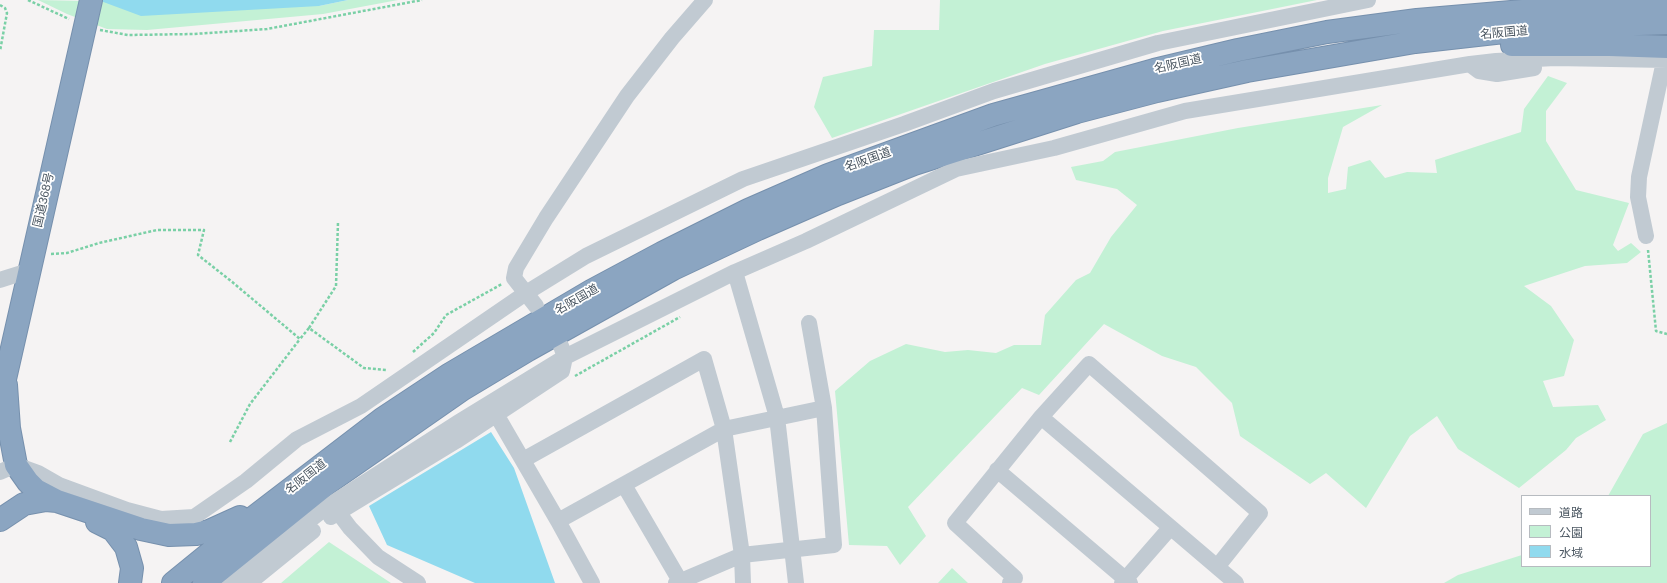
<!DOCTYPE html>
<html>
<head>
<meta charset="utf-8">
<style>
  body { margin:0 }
  #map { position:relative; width:1667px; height:583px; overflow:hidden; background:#f5f3f3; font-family:Helvetica,"Noto Sans JP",sans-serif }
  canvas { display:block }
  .legend { position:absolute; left:1521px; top:495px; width:130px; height:72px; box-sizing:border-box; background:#fff; border:1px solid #b7bbc0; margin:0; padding:5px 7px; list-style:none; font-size:12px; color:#4a5661 }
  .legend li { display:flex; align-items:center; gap:8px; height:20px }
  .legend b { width:20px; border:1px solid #b7bbc0 }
</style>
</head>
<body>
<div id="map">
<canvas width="1667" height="583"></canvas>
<ul class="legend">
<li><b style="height:5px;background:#c1cad2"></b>道路</li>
<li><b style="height:11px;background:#c3f1d5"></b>公園</li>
<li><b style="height:11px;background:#90daee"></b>水域</li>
</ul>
</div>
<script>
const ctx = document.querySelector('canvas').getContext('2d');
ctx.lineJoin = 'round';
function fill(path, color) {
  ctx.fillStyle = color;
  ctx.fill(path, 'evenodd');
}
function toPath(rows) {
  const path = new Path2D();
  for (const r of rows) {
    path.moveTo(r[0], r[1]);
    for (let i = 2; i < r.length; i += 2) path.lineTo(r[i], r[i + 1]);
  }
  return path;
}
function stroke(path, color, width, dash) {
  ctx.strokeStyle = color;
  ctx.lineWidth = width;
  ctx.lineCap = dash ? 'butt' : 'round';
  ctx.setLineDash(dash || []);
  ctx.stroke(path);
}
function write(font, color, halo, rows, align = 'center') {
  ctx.font = font + ' Helvetica,"Noto Sans JP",sans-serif';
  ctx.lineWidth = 3.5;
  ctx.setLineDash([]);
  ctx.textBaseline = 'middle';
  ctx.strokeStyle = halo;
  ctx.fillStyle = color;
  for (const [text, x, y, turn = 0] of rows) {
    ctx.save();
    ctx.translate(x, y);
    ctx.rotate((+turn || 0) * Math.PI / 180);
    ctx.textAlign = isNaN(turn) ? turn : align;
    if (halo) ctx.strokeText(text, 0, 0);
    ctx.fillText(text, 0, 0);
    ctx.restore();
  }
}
fill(toPath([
  [38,0,319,6,348,0,398,0,323,14,147,30,107,29,67,14],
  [940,0,1317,0,1163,31,1045,64,832,138,814,107,823,77,872,66,874,30,939,30],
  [1548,76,1567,83,1546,111,1546,141,1576,190,1629,203,1613,245,1618,251,1631,243,1641,252,1627,263,1585,266,1524,286,1551,306,1574,340,1564,376,1543,381,1553,407,1598,405,1606,420,1576,438,1566,450,1519,488,1458,449,1437,416,1410,436,1366,508,1326,473,1310,484,1240,436,1232,403,1196,367,1162,356,1104,324,1039,395,1022,388,908,507,926,536,900,565,887,546,849,545,835,391,870,361,906,344,945,352,968,350,996,353,1014,345,1041,345,1045,315,1076,280,1090,273,1111,237,1137,205,1117,189,1076,180,1071,167,1103,161,1115,152,1238,128,1382,105,1343,127,1328,178,1328,193,1346,189,1348,167,1370,160,1385,178,1407,172,1437,173,1435,160,1521,132,1524,109],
  [1667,423,1667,583,1444,583,1458,575,1522,555,1522,566,1650,566,1650,496,1608,496,1643,434],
  [329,542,391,583,281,583],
  [952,568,968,583,938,583]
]), '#c3f1d5');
fill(toPath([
  [98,0,348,0,319,6,141,16],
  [491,432,514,468,555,583,475,583,387,545,369,506]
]), '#90daee');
const highway = toPath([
  [1512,45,1610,45,1667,47],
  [6,385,9,428,16,465,28,482,36,490,57,501],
  [0,401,91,0],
  [0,520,24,504,46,500,57,501,141,529,169,535,196,534,209,531,240,517],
  [97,522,113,530,126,547,132,568,130,583],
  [173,583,254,517,382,419,450,374,591,291,662,253,748,210,828,175,993,115,1154,70,1238,50,1327,32,1417,20,1581,6,1667,3],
  [204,583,328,483,463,389,528,350,673,269,758,229,838,194,914,164,1077,112,1157,91,1247,71,1415,42,1504,32,1584,26,1667,23]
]);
stroke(highway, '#7690ad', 24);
stroke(toPath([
  [28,0,69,19],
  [0,5,5,8,7,13,0,51],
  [100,30,128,35,194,34,267,29,422,0],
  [1648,250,1656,331,1667,334],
  [51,254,67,253,99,243,157,230,204,230,198,255,231,281,300,339,309,328,364,368,386,370],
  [309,328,336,286,338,222],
  [413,352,434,333,446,315,502,284],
  [575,376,680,317],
  [230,442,250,404,300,339]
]), '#7ad0a6', 2.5, [3, 2]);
stroke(toPath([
  [1471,65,1479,71,1497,74,1534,68],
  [1646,236,1638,197,1639,177,1663,66],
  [735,272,777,417,796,583],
  [0,280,28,271],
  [536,306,514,278,516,268,546,218,627,96,672,38,705,0],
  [1041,417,1236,583],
  [500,421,558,521],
  [523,460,704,359,724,429,742,555,743,583],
  [997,470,1130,583],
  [0,472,16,465,38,473,59,485,127,510,161,519,194,517,246,481,297,439,361,406,526,293,586,256,743,179,904,124,994,91,1158,43,1368,0],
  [624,485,680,581],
  [338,512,350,528,378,557,418,583],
  [331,517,456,441,562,371,565,357,561,346],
  [229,583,328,506,459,422,565,357,735,272,806,241,956,169,1054,148,1185,111,1470,64,1496,61,1555,58,1667,60],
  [249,583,313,531],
  [592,583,558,521,724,429,824,408],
  [676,583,742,555,834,545,824,408,809,323],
  [1010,583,1015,578,955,523,1041,417,1089,364,1260,513,1217,567],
  [1122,583,1170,528]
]), '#c1cad2', 16);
stroke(highway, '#8ba5c1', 22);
write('12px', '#4a5661', '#fff', [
  ["名阪国道",1504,33,-5],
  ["名阪国道",1178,64,-13],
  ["名阪国道",868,160,-20],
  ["国道368号",44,200,-77],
  ["名阪国道",577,300,-30],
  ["名阪国道",306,477,-38]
]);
</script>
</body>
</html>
